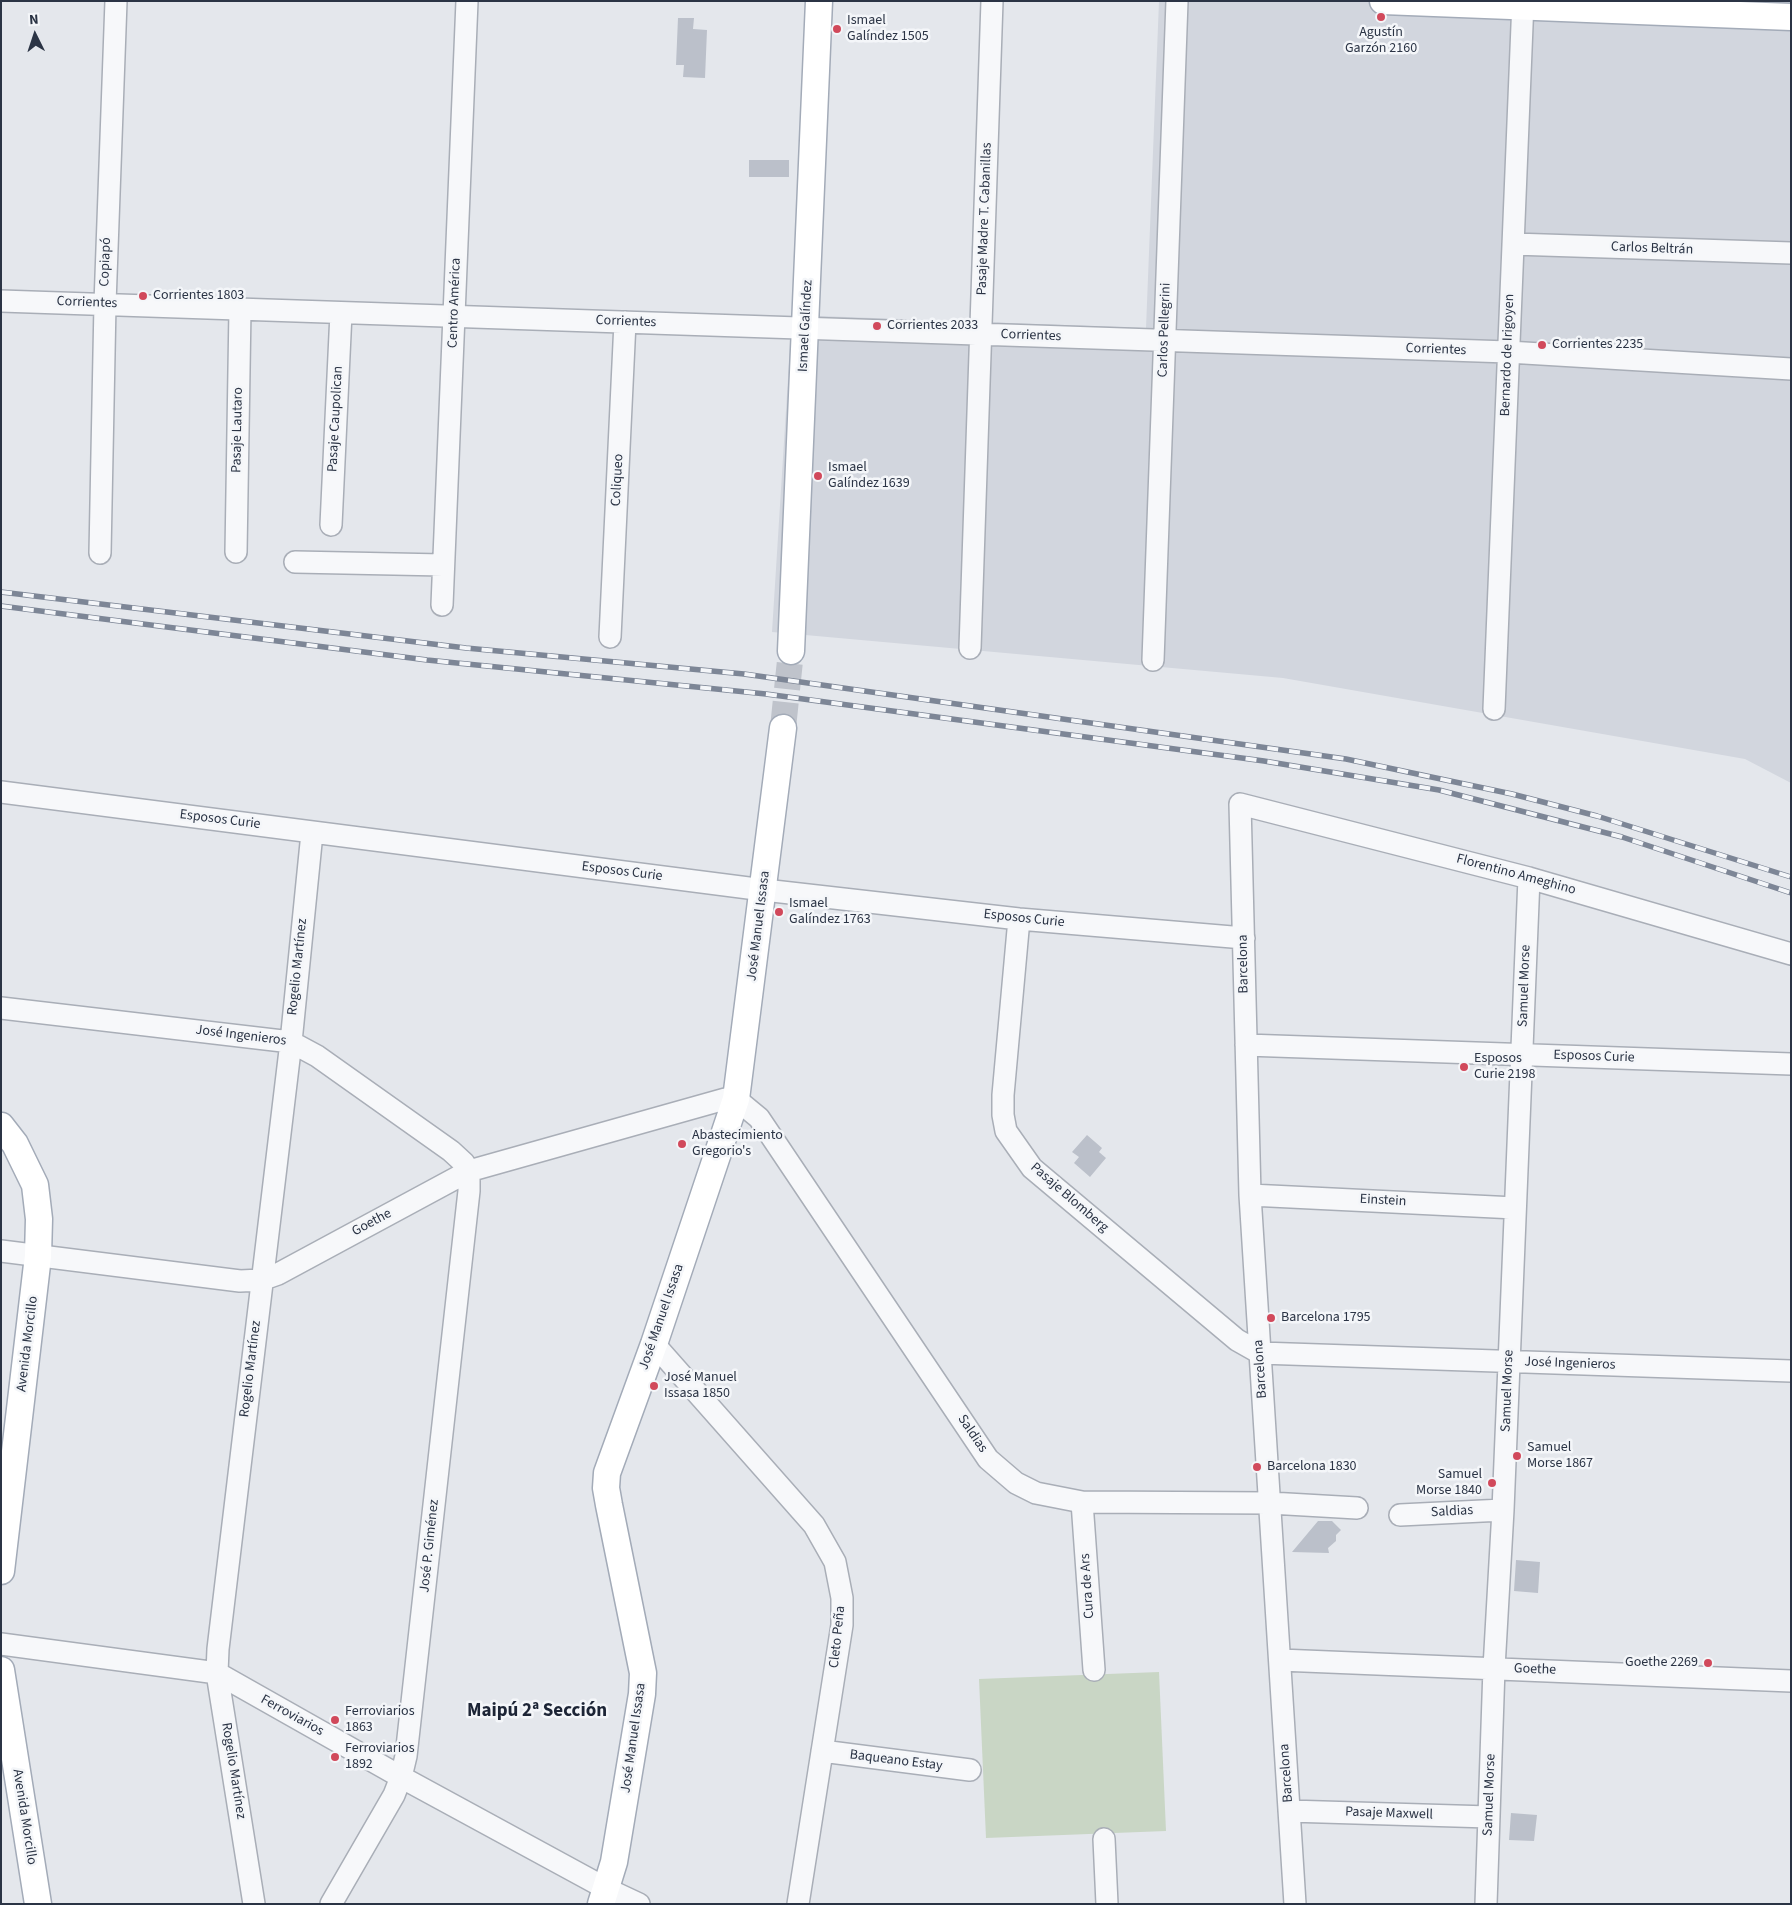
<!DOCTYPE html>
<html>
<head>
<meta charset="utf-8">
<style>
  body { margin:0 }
  #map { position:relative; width:1792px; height:1905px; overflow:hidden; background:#e4e7ec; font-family:"Source Sans 3",sans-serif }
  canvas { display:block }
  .frame { position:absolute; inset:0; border:2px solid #2b3445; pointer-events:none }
  .north { position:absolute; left:10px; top:10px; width:50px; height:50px; -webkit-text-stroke:4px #f4f6f9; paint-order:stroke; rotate:356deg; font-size:14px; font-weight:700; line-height:20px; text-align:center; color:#2b3445 }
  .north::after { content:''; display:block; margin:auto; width:18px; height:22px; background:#2b3445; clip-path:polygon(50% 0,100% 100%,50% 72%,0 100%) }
</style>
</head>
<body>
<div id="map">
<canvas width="1792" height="1905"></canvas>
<div class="frame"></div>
<div class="north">N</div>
</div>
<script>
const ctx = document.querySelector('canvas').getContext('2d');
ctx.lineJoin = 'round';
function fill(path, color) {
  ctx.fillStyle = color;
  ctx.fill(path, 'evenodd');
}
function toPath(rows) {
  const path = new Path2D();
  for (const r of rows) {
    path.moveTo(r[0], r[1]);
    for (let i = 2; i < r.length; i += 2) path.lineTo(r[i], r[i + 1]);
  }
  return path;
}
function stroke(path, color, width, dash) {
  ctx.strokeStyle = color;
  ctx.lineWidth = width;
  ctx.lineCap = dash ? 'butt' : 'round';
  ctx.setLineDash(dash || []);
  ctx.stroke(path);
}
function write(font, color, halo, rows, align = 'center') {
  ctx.font = font + ' "Source Sans 3",sans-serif';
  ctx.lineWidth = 5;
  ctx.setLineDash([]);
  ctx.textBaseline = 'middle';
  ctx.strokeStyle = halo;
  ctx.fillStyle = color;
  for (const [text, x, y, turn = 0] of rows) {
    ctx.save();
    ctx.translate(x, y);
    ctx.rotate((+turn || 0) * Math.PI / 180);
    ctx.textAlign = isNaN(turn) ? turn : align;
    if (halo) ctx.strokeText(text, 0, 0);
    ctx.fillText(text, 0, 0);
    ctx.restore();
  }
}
fill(toPath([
  [1159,1,1791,1,1791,783,1745,759,1283,678,772,632,792,315,1146,328]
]), '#d2d6de');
fill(toPath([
  [1159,1672,1166,1831,986,1838,979,1679]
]), '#c9d6c5');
fill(toPath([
  [678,18,694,18,693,29,707,30,705,78,683,77,684,65,676,65],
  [749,160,789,160,789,177,749,177],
  [1087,1135,1102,1148,1099,1152,1106,1158,1090,1177,1074,1163,1079,1157,1072,1152],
  [1318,1521,1332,1521,1341,1530,1336,1535,1336,1541,1328,1548,1329,1553,1292,1552],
  [1516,1560,1540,1562,1538,1593,1514,1591],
  [1511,1813,1537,1815,1534,1841,1509,1840]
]), '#bbc0ca');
stroke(toPath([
  [783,728,791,651]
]), '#bfc3cb', 26, [26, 13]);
const minor = toPath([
  [1513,244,1791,253],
  [1,301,1508,352,1791,369],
  [331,525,341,313],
  [236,552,240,309],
  [100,553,105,304,116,1],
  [295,562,443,565],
  [442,605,467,1],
  [610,637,625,322],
  [970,648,992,1],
  [1153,660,1177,1],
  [1494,709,1523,1],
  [1,792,764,890,1019,919,1244,938],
  [1019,919,1003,1095,1003,1115,1006,1131,1032,1168,1237,1340,1260,1353,1791,1371],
  [1,1008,291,1042,317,1056,451,1151,464,1163,469,1171,469,1191,406,1756,401,1777,394,1795,331,1904],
  [1246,1045,1791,1064],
  [1250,1195,1515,1208],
  [1,1251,240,1281,261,1280,278,1274,469,1171,725,1099,736,1099,759,1118,988,1459,1016,1483,1036,1493,1082,1502,1270,1503,1357,1508],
  [654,1344,814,1525,835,1562,842,1598,842,1625,798,1904],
  [1082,1502,1094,1670],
  [1400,1515,1503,1510],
  [1,1644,217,1673,401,1777,607,1889,639,1904],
  [1280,1660,1791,1681],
  [822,1751,970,1770],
  [1289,1811,1489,1817],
  [1104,1839,1107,1904],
  [254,1904,217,1673,218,1649,291,1042,312,833],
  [1295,1904,1250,1195,1240,804,1529,878,1791,954],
  [1486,1904,1494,1668,1503,1510,1529,878]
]);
const major = toPath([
  [1383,1,1791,17],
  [791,651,819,1],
  [1,1126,15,1144,35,1185,39,1219,38,1256,1,1571],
  [1,1670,38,1904],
  [601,1904,614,1862,642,1694,643,1673,609,1505,606,1488,607,1473,654,1344,736,1099,783,728]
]);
stroke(minor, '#a9aeb7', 24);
stroke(major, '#a3abb8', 29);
stroke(minor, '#f7f8fa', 21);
stroke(major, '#fff', 26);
const rail = toPath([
  [1,592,466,648,744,674,1346,759,1512,794,1597,816,1791,877],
  [1,606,427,660,766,694,1264,761,1439,790,1622,837,1791,893]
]);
stroke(rail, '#7d8696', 5.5);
stroke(rail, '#f4f6f9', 4, [11]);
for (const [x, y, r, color] of [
  [1381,17,5,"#d1495b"],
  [837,29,5,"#d1495b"],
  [143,296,5,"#d1495b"],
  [877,326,5,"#d1495b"],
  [1542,345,5,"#d1495b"],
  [818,476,5,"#d1495b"],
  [779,912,5,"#d1495b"],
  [1464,1067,5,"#d1495b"],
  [682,1144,5,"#d1495b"],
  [1271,1318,5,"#d1495b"],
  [654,1386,5,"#d1495b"],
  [1517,1456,5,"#d1495b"],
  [1257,1467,5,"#d1495b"],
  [1492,1483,5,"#d1495b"],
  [1708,1663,5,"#d1495b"],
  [335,1720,5,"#d1495b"],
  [335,1757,5,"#d1495b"]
]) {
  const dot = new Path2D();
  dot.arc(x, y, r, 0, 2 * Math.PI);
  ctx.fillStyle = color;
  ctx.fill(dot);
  stroke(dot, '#f4f6f9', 2);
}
write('14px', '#2b3445', '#f4f6f9', [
  ["Ismael",847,21],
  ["Galíndez 1505",847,37],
  ["Agustín",1381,33,"center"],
  ["Garzón 2160",1381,49,"center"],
  ["Corrientes 1803",153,296],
  ["Corrientes 2033",887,326],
  ["Corrientes 2235",1552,345],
  ["Ismael",828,468],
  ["Galíndez 1639",828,484],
  ["Ismael",789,904],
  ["Galíndez 1763",789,920],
  ["Esposos",1474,1059],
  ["Curie 2198",1474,1075],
  ["Abastecimiento",692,1136],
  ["Gregorio's",692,1152],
  ["Barcelona 1795",1281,1318],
  ["José Manuel",664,1378],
  ["Issasa 1850",664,1394],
  ["Samuel",1527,1448],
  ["Morse 1867",1527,1464],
  ["Barcelona 1830",1267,1467],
  ["Samuel",1482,1475,"right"],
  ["Morse 1840",1482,1491,"right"],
  ["Goethe 2269",1698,1663,"right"],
  ["Ferroviarios",345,1712],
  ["1863",345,1728],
  ["Ferroviarios",345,1749],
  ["1892",345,1765]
], 'left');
write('14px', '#2b3445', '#f4f6f9', [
  ["Pasaje Madre T. Cabanillas",985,219,-88],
  ["Carlos Beltrán",1652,249,2],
  ["Copiapó",106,262,-88],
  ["Corrientes",87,303,2],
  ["Centro América",455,303,-88],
  ["Corrientes",626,322,2],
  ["Ismael Galíndez",806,326,-87],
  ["Carlos Pellegrini",1165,330,-88],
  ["Corrientes",1031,336,2],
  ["Corrientes",1436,350,2],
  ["Bernardo de Irigoyen",1508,355,-88],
  ["Pasaje Caupolican",336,419,-87],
  ["Pasaje Lautaro",238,430,-89],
  ["Coliqueo",618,480,-87],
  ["Esposos Curie",220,820,7],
  ["Esposos Curie",622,872,7],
  ["Florentino Ameghino",1516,875,15],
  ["Esposos Curie",1024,919,6],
  ["José Manuel Issasa",759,926,-83],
  ["Barcelona",1244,964,-91],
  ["Rogelio Martínez",298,967,-84],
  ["Samuel Morse",1525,986,-88],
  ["José Ingenieros",241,1036,7],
  ["Esposos Curie",1594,1057,2],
  ["Pasaje Blomberg",1069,1198,41],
  ["Einstein",1383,1201,3],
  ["Goethe",372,1223,-28],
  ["José Manuel Issasa",662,1317,-71],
  ["Avenida Morcillo",28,1344,-83],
  ["José Ingenieros",1570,1364,2],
  ["Rogelio Martínez",251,1369,-83],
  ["Barcelona",1261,1369,-94],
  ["Samuel Morse",1508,1391,-88],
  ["Saldias",972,1434,56],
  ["Saldias",1452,1512,-3],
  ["José P. Giménez",430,1546,-84],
  ["Cura de Ars",1088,1586,-94],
  ["Cleto Peña",838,1637,-84],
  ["Goethe",1535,1670,2],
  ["Ferroviarios",292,1716,29],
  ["José Manuel Issasa",634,1738,-82],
  ["Baqueano Estay",896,1761,7],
  ["Rogelio Martínez",233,1771,81],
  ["Barcelona",1287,1773,-94],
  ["Samuel Morse",1490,1795,-88],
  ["Pasaje Maxwell",1389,1814,2],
  ["Avenida Morcillo",24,1817,81]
]);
write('bold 19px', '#1d2536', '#f4f6f9', [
  ["Maipú 2ª Sección",537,1712]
]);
</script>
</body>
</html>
